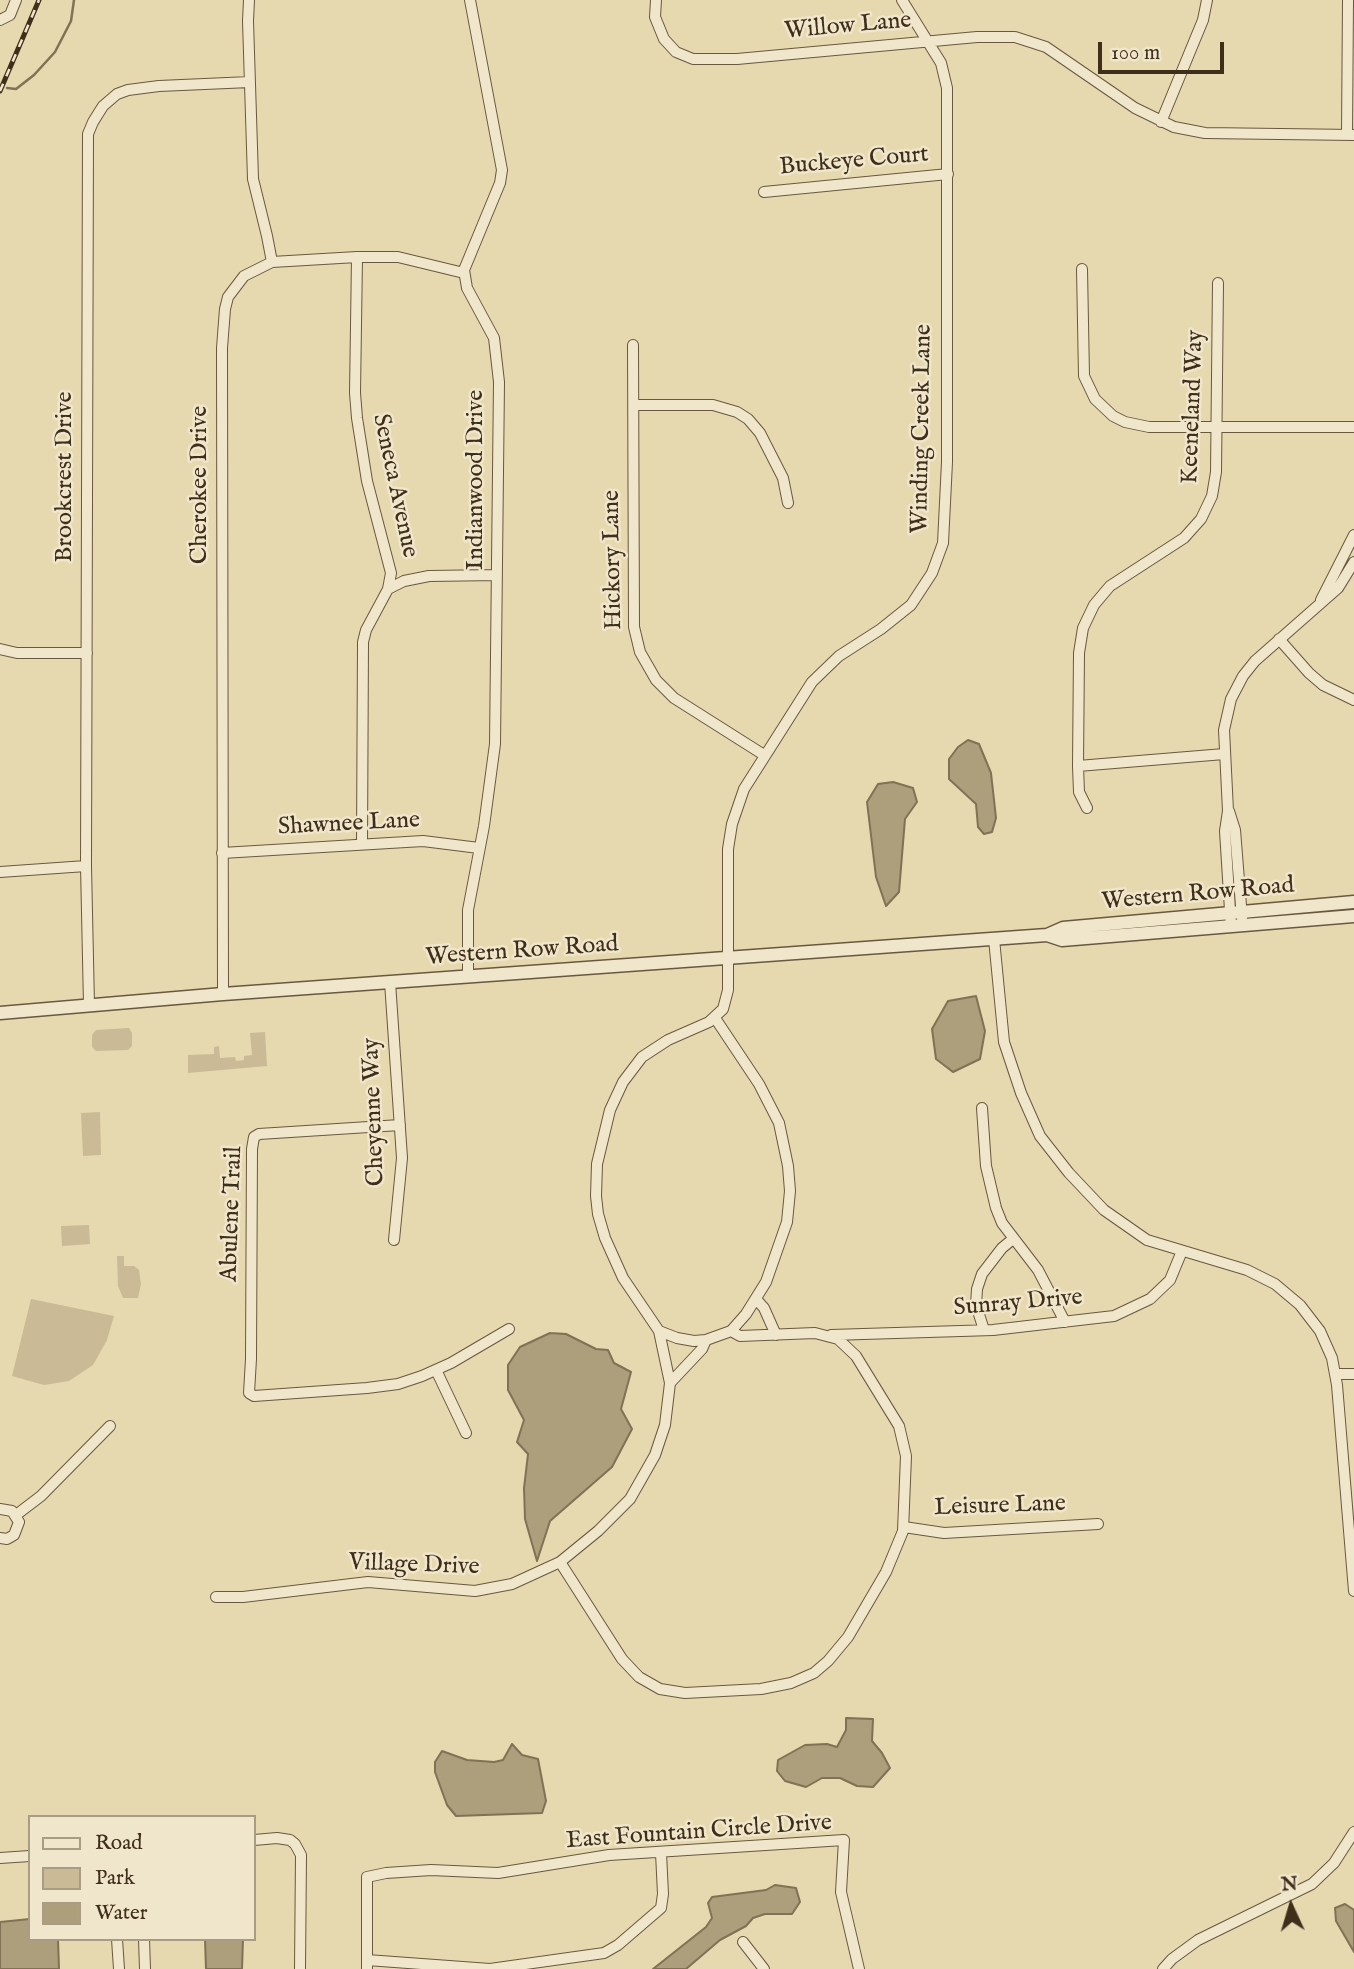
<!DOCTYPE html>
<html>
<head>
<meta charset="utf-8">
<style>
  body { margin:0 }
  #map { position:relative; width:1354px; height:1969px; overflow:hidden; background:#e6d8af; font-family:"IM FELL English",serif }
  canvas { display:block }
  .legend { position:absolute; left:28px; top:1815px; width:228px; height:126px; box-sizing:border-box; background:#efe6cb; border:2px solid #a99c84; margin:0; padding:9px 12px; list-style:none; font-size:21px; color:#3f2e1a }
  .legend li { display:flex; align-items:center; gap:14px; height:35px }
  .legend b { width:35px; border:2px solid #a99c84 }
  .north { position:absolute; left:1256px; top:1871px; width:70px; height:70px; -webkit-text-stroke:5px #efe6cb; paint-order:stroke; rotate:356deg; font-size:19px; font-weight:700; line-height:28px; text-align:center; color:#3f2e1a }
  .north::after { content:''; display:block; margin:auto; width:24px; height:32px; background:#3f2e1a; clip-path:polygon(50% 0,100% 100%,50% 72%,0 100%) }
  .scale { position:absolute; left:1098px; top:42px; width:126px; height:32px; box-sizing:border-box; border:4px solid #3f2e1a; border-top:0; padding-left:9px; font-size:21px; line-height:24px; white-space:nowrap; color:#3f2e1a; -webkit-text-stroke:5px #efe6cb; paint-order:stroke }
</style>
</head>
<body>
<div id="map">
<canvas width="1354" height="1969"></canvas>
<ul class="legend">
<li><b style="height:9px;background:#efe6cb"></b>Road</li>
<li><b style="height:19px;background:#cabb96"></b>Park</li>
<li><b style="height:19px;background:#ad9e7c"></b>Water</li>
</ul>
<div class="north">N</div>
<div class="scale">100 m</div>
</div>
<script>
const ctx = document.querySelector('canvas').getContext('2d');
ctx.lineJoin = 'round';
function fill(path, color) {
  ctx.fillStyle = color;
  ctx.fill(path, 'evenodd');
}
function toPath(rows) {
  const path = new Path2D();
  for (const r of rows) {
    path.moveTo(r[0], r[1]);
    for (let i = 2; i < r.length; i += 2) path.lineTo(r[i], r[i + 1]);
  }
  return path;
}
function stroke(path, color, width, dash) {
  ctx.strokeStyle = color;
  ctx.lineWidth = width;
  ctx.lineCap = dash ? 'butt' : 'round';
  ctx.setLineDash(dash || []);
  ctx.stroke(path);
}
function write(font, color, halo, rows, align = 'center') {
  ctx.font = font + ' "IM FELL English",serif';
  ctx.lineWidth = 5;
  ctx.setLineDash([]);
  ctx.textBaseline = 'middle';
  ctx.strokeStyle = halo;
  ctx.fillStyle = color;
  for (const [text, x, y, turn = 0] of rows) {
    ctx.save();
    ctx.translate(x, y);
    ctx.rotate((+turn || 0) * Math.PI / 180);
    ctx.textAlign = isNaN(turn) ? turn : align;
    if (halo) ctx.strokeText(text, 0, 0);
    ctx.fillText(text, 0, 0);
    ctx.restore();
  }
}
fill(toPath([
  [129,1028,132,1033,132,1046,128,1050,96,1051,92,1047,92,1035,96,1030],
  [265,1032,267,1066,188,1073,188,1055,214,1054,214,1047,219,1046,220,1058,235,1057,236,1061,244,1060,244,1056,252,1055,250,1033],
  [100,1112,101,1155,83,1156,81,1113],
  [89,1225,90,1244,62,1246,61,1226],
  [117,1256,124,1256,124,1266,134,1266,139,1270,141,1284,138,1298,123,1298,118,1286],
  [31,1299,114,1316,107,1340,93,1365,69,1381,44,1385,12,1376]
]), '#cabb96');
const water = toPath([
  [968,740,979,744,991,773,996,818,992,832,984,834,978,827,976,804,949,779,949,759,958,747,968,740],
  [893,782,913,788,917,802,905,819,899,892,886,906,876,877,867,802,878,784,893,782],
  [976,996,985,1031,980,1059,953,1072,936,1059,932,1029,948,1001,976,996],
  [550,1333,566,1334,596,1349,608,1350,614,1363,631,1372,621,1409,632,1429,612,1467,550,1521,537,1561,525,1519,524,1488,528,1454,517,1442,524,1420,508,1390,508,1365,520,1347,550,1333],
  [846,1718,873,1719,872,1741,882,1753,890,1768,873,1787,857,1786,840,1778,822,1778,806,1787,785,1781,777,1771,778,1760,805,1745,827,1744,837,1747,846,1730,846,1718],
  [512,1744,522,1755,538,1759,546,1801,542,1813,456,1816,447,1805,435,1772,435,1762,442,1751,467,1760,494,1762,503,1760,512,1744],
  [775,1885,796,1888,800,1902,792,1914,765,1914,753,1918,746,1926,720,1940,686,1969,653,1969,706,1927,712,1918,708,1903,712,1897,766,1890,775,1885],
  [1345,1904,1354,1910,1354,1952,1336,1921,1335,1908,1345,1904],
  [30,1919,30,1939,58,1939,59,1969,0,1969,0,1922,30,1919],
  [205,1939,243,1939,242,1969,206,1969,205,1939]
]);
fill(water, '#ad9e7c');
stroke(water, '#817155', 2);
stroke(toPath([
  [7,88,16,89,34,75,55,52,71,21,74,0]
]), '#817155', 2.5);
const minor = toPath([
  [249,0,248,21,253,179,267,236,272,262],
  [656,0,655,17,664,39,676,52,693,59,737,59,977,37,1015,37,1046,47,1135,108,1174,127,1205,133,1354,135],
  [0,20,10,15,16,0],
  [1161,122,1203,20,1207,0],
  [1347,135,1348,0],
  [764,192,948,174],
  [357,257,355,393,357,418,367,481,391,573,388,589,366,630,363,642,362,844],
  [1082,269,1084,376,1095,399,1113,416,1125,422,1149,427,1354,427],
  [633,345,634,627,640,652,656,680,674,698,764,755],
  [634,405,713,405,737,412,748,419,760,433,783,478,788,503],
  [388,589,404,581,429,576,497,575],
  [1321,600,1354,535],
  [1279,639,1309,673,1323,685,1354,700],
  [0,649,17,653,87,653],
  [1078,766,1224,754],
  [1087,808,1079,792,1078,766,1079,653,1083,628,1094,605,1110,586,1184,538,1201,519,1212,496,1216,472,1218,283],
  [1229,811,1235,830,1242,918],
  [222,853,423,841,479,848],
  [0,872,86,866],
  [1231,926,1225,831,1228,811,1224,730,1231,699,1243,676,1255,661,1338,588,1354,562],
  [994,939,1004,1042,1021,1093,1040,1136,1069,1173,1104,1210,1147,1240,1247,1270,1275,1284,1300,1305,1320,1331,1332,1358,1337,1385,1354,1591],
  [468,977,468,910,484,826,495,744,499,382,494,338,467,288,464,270,500,183,502,170,470,0],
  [390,982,402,1158,394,1240],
  [223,994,222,348,225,309,228,297,244,276,272,262,357,257,398,257,464,273],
  [89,1005,86,866,88,134,93,122,103,106,117,94,128,90,159,86,250,82],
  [982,1108,986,1166,996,1208,1002,1223,1038,1270,1065,1322],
  [400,1125,259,1134,254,1137,252,1149,251,1359,249,1393,254,1396,367,1388,398,1384,422,1376,451,1363,509,1329],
  [756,1299,764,1308,776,1335],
  [984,1330,976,1305,977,1289,982,1274,1002,1248,1013,1239],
  [659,1331,677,1338,694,1341,706,1340,731,1331,746,1314,766,1282,787,1222,790,1191,788,1166,779,1123,759,1084,715,1018],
  [831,1335,993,1330,1114,1316,1150,1299,1170,1280,1182,1251],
  [436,1370,466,1433],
  [1336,1374,1354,1374],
  [670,1383,702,1349,706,1340],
  [0,1509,12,1511,19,1522,14,1535,7,1539,0,1538],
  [16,1515,41,1496,110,1426],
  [904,1527,944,1533,1098,1524],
  [560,1562,622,1659,639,1677,660,1689,685,1693,761,1689,791,1683,814,1673,828,1661,848,1637,886,1572,903,1531,906,1456,899,1426,856,1356,838,1339,815,1333,740,1336,731,1331],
  [216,1597,243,1597,368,1582,475,1591,512,1584,560,1562,598,1531,630,1499,655,1455,665,1425,670,1383,659,1331,623,1278,605,1238,598,1214,596,1196,597,1164,610,1110,623,1082,642,1057,668,1040,709,1022,723,1009,728,990,728,849,732,824,744,789,812,682,839,656,881,629,911,605,932,573,943,543,947,462,947,88,941,63,902,0],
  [254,1840,277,1838,290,1840,295,1844,301,1855,300,1969],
  [0,1858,30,1856],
  [117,1939,119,1969],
  [144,1939,145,1969],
  [743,1942,764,1969],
  [367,1960,490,1969,604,1953,618,1945,661,1908,663,1894,661,1853],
  [367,1969,367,1877,386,1873,431,1870,498,1873,609,1855,844,1840,841,1892,859,1969],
  [1163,1969,1172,1959,1198,1940,1312,1884,1334,1863,1354,1832]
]);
const tertiary = toPath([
  [1047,935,1062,940,1354,916],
  [0,1013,223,994,1047,935,1063,928,1354,902]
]);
stroke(minor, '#69583f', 12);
stroke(tertiary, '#69583f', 15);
stroke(minor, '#efe6cb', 10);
stroke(tertiary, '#efe6cb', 12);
const rail = toPath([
  [0,91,39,0]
]);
stroke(rail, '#3f2e1a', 5);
stroke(rail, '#efe6cb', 2.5, [8]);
write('24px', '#3f2e1a', '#efe6cb', [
  ["Willow Lane",848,27,-5],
  ["Buckeye Court",854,162,-5],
  ["Keeneland Way",1194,407,-88],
  ["Winding Creek Lane",923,429,-89],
  ["Brookcrest Drive",66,477,-90],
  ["Indianwood Drive",477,480,-90],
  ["Cherokee Drive",201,485,-90],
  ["Seneca Avenue",394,486,78],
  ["Hickory Lane",614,560,-91],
  ["Shawnee Lane",349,825,-3],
  ["Western Row Road",1198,895,-5],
  ["Western Row Road",522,952,-4],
  ["Cheyenne Way",375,1112,-92],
  ["Abulene Trail",233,1214,-88],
  ["Sunray Drive",1018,1304,-5],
  ["Leisure Lane",1000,1507,-2],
  ["Village Drive",414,1566,2],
  ["East Fountain Circle Drive",699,1833,-4]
]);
</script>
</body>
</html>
